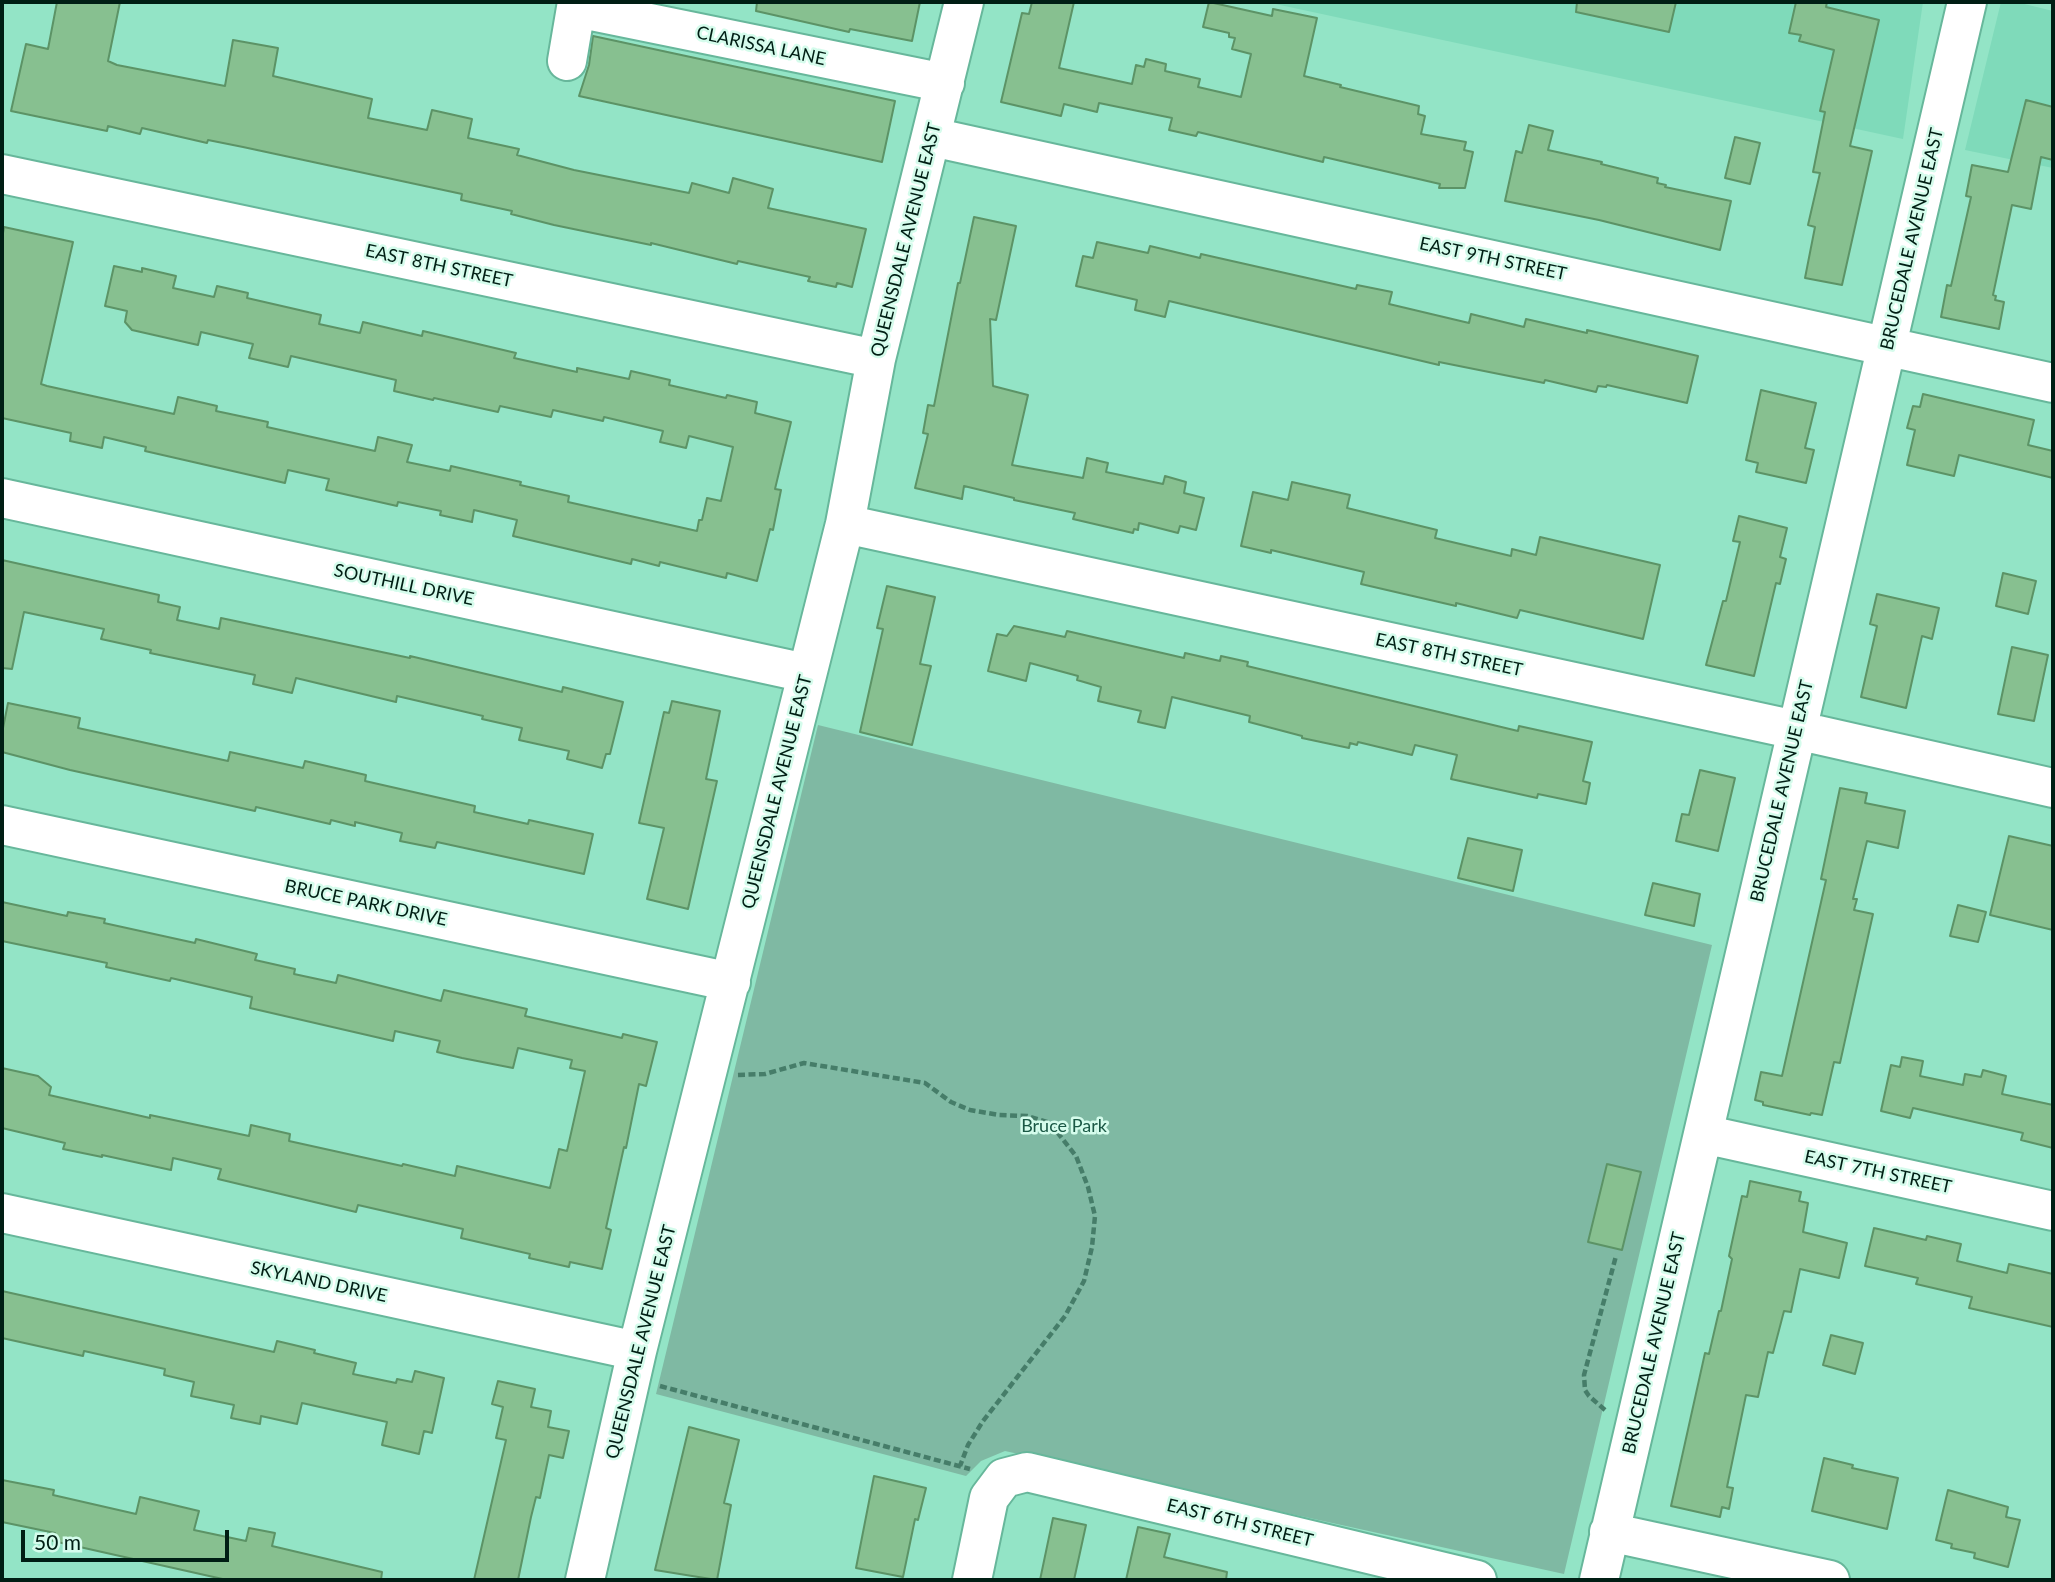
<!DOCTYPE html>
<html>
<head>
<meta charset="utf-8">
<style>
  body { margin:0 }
  #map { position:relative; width:2055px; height:1582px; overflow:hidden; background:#93e4c6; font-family:Lato,sans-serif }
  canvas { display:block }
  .frame { position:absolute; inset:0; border:4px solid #001e14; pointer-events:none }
  .scale { position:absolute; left:21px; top:1530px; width:208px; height:32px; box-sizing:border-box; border:4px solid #001e14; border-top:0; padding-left:9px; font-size:21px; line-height:24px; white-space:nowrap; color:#001e14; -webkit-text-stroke:5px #d5fcec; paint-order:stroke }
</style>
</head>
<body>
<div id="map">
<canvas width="2055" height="1582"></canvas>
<div class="frame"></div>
<div class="scale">50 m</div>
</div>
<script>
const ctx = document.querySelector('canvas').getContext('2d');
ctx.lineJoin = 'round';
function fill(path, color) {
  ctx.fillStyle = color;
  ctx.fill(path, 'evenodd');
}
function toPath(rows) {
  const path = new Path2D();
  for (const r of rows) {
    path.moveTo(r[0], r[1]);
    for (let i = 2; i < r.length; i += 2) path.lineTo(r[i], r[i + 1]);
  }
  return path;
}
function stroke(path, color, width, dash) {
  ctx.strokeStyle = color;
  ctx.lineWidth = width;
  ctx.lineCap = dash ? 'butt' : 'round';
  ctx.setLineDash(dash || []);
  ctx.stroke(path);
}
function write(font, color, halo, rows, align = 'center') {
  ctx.font = font + ' Lato,sans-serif';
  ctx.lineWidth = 5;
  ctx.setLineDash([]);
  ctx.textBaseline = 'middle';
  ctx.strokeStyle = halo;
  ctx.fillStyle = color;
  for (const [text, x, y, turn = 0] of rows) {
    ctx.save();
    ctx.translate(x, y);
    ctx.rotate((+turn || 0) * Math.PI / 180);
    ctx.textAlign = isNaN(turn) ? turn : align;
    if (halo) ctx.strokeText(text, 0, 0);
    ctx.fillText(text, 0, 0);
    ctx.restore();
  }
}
fill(toPath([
  [1266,2,1923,2,1903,139],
  [2001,2,2016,2,2053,11,2053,168,1965,150]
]), '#7fdaba');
fill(toPath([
  [818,725,1712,945,1564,1574,1005,1451,981,1461,966,1476,656,1394]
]), '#7fb9a3');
const building = toPath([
  [57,2,120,2,108,61,117,65,225,86,233,40,278,48,273,76,372,99,368,118,427,130,432,110,472,119,468,138,519,149,517,155,574,170,689,193,692,183,729,193,733,178,773,189,768,208,866,229,852,287,837,283,836,287,808,281,810,277,738,261,737,264,651,243,651,245,554,225,511,214,512,211,461,200,462,194,243,147,208,140,207,143,142,128,140,134,108,126,107,131,11,111,26,44,48,49,57,2],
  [757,2,920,2,912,41,850,29,849,32,756,11,757,2],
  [1032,2,1074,2,1059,68,1132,84,1136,65,1144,67,1146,59,1166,64,1165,71,1200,79,1198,87,1241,97,1251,54,1232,49,1235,38,1229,37,1229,33,1203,27,1209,2,1272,16,1273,9,1317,18,1304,76,1341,85,1340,87,1419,106,1418,114,1425,116,1421,134,1466,142,1464,150,1473,152,1465,188,1439,188,1440,184,1324,157,1323,162,1198,132,1196,136,1169,130,1172,118,1099,103,1097,112,1064,104,1061,116,1001,102,1022,13,1029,14,1032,2],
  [1577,2,1676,2,1669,32,1576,12,1577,2],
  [1796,2,1827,2,1826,7,1879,20,1850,146,1872,151,1842,285,1805,278,1815,227,1808,225,1820,173,1813,172,1825,112,1820,111,1834,50,1799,41,1801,35,1789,33,1796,2],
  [593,36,895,101,882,162,579,96,589,65,593,36],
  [2026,100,2053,107,2053,160,2041,157,2031,209,2012,205,1993,295,1996,296,1995,300,2004,302,1999,329,1941,317,1947,285,1951,286,1971,197,1966,196,1972,165,2008,172,2026,100],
  [1529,125,1553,131,1548,150,1602,162,1601,164,1658,178,1657,183,1666,185,1665,187,1731,201,1720,250,1599,220,1505,201,1516,151,1522,153,1529,125],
  [1735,137,1760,143,1750,184,1725,178,1735,137],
  [974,217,1016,226,996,320,990,319,993,386,1028,395,1012,465,1083,478,1087,458,1108,463,1106,472,1163,484,1165,476,1186,482,1184,493,1204,498,1196,530,1180,526,1178,533,1139,523,1138,530,1134,529,1133,533,1073,519,1075,513,1014,500,1014,498,964,486,962,499,915,488,928,434,923,433,928,405,934,406,958,283,960,283,974,217],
  [4,227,73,242,41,384,47,386,174,414,178,397,217,406,216,411,268,422,267,427,375,451,378,437,412,445,407,462,450,471,451,466,521,482,520,485,569,496,568,502,697,531,699,520,702,520,707,498,721,501,733,447,689,436,686,448,660,442,663,431,604,417,603,421,553,410,551,417,500,406,498,412,434,398,433,400,394,391,396,380,291,356,288,367,249,358,253,344,201,332,198,345,132,330,125,322,127,311,105,306,114,266,142,272,142,268,176,276,173,288,214,297,217,286,248,293,247,298,321,315,319,324,360,333,363,322,422,336,423,331,516,353,514,358,577,372,577,368,629,379,631,371,670,380,669,385,726,398,727,395,757,402,755,413,791,422,775,489,781,490,773,530,770,529,757,581,727,573,726,578,660,562,659,566,632,559,631,564,513,536,517,520,474,510,472,522,440,515,441,511,398,502,397,506,326,490,329,479,288,470,285,483,145,451,146,447,104,437,102,448,70,441,71,433,2,418,2,239,4,227],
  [1097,242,1148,253,1150,246,1200,258,1201,254,1356,289,1357,285,1392,292,1389,304,1469,323,1471,314,1524,327,1526,319,1587,333,1587,330,1698,356,1687,403,1607,385,1606,387,1598,386,1596,392,1545,380,1544,383,1439,362,1439,365,1169,301,1165,317,1135,310,1137,300,1076,286,1083,256,1093,258,1097,242],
  [1761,390,1816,403,1805,448,1814,450,1806,483,1756,472,1758,463,1746,460,1761,390],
  [1923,394,2034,420,2028,445,2053,451,2053,478,1959,455,1954,476,1907,465,1915,430,1907,428,1913,406,1920,407,1923,394],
  [1292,482,1350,495,1347,508,1437,530,1435,538,1511,556,1512,549,1536,555,1540,537,1660,565,1643,639,1520,610,1517,618,1456,603,1456,606,1361,584,1364,572,1271,550,1271,553,1241,546,1253,492,1288,500,1292,482],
  [1739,516,1787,528,1780,557,1786,559,1780,584,1776,583,1754,676,1706,665,1723,601,1726,601,1740,542,1733,541,1739,516],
  [2,560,159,595,158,602,180,607,177,620,219,629,221,618,410,658,410,656,562,692,563,687,623,702,610,754,606,754,602,768,567,759,569,751,519,740,522,728,482,719,483,716,397,696,396,702,296,678,292,693,253,684,255,675,150,653,151,650,101,639,104,629,24,612,12,669,2,668,2,560],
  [2003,573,2036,581,2028,614,1996,606,2003,573],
  [887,586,935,597,920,664,931,666,912,745,860,732,883,629,877,628,887,586],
  [1877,594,1939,608,1932,639,1922,636,1906,708,1861,697,1877,626,1870,624,1877,594],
  [1014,626,1065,637,1067,631,1184,658,1185,653,1220,661,1221,656,1248,662,1247,666,1518,731,1519,726,1592,742,1583,781,1590,783,1586,804,1538,794,1537,798,1451,779,1457,755,1415,745,1412,755,1358,742,1357,745,1350,743,1349,748,1302,738,1302,736,1249,722,1250,716,1172,697,1165,728,1138,722,1141,711,1098,701,1101,687,1077,680,1078,676,1030,663,1026,681,988,671,997,634,1007,636,1014,626],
  [2012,647,2048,655,2034,721,1998,714,2012,647],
  [672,701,720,711,706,779,717,781,688,909,647,899,664,828,639,823,664,712,669,713,672,701],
  [8,703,80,718,78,728,228,761,230,752,303,768,305,761,366,775,365,781,475,806,474,812,528,824,529,820,593,834,584,874,437,842,435,848,400,841,402,833,355,822,355,826,331,820,330,824,256,807,255,811,70,770,2,752,2,733,8,703],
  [1700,770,1735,778,1718,851,1676,841,1682,814,1689,815,1700,770],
  [1840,788,1867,793,1865,803,1905,811,1898,848,1867,841,1853,899,1857,899,1854,910,1873,914,1840,1063,1834,1062,1822,1115,1811,1113,1810,1115,1763,1105,1763,1102,1755,1100,1761,1072,1782,1076,1826,880,1821,879,1840,788],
  [2009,836,2053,846,2053,930,1990,915,2009,836],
  [1468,838,1522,850,1513,891,1458,878,1468,838],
  [1653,883,1700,894,1694,926,1645,915,1653,883],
  [2,902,67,916,68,912,105,919,104,923,195,943,196,939,257,954,255,960,295,969,294,974,336,983,338,975,441,1001,444,990,527,1009,525,1016,622,1038,623,1034,657,1042,646,1086,639,1084,626,1148,624,1147,606,1228,611,1230,602,1269,570,1262,569,1267,529,1258,530,1254,461,1238,463,1229,358,1205,356,1212,218,1179,221,1169,173,1158,171,1170,102,1155,102,1157,63,1149,65,1143,2,1128,2,1068,38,1076,51,1087,49,1095,150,1118,150,1115,249,1136,251,1125,290,1134,289,1141,402,1166,403,1164,455,1176,457,1166,550,1188,559,1149,567,1151,585,1071,570,1068,572,1060,518,1048,513,1068,462,1058,437,1052,440,1041,395,1031,393,1041,250,1008,252,997,171,978,170,981,106,967,107,963,2,941,2,902],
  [1958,905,1986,912,1978,942,1950,936,1958,905],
  [1902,1057,1923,1061,1920,1076,1963,1085,1965,1074,1981,1077,1983,1070,2006,1076,2002,1094,2053,1105,2053,1148,2021,1140,2023,1133,1913,1108,1910,1118,1881,1111,1891,1065,1900,1067,1902,1057],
  [1607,1164,1641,1172,1622,1250,1588,1242,1607,1164],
  [1750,1181,1801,1192,1799,1201,1808,1203,1803,1232,1847,1243,1839,1278,1800,1269,1791,1312,1784,1311,1773,1353,1768,1352,1758,1397,1746,1395,1727,1487,1733,1488,1729,1509,1722,1507,1720,1517,1671,1506,1705,1353,1709,1354,1719,1311,1721,1311,1732,1259,1729,1256,1742,1196,1747,1197,1750,1181],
  [1874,1228,1926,1240,1927,1236,1961,1244,1957,1261,2007,1273,2009,1264,2053,1274,2053,1327,1969,1308,1972,1297,1916,1284,1918,1278,1865,1266,1874,1228],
  [2,1291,274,1352,277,1341,315,1350,314,1353,356,1363,353,1374,396,1383,397,1379,412,1382,415,1371,444,1378,432,1433,424,1431,419,1454,382,1445,387,1422,302,1403,297,1424,261,1416,260,1424,231,1418,234,1405,191,1396,194,1382,164,1375,165,1369,84,1351,83,1356,2,1338,2,1291],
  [1831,1335,1863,1343,1855,1374,1823,1365,1831,1335],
  [498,1381,535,1389,531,1407,551,1411,548,1427,569,1431,563,1458,549,1455,540,1498,536,1497,531,1517,518,1580,474,1580,506,1440,496,1438,503,1407,492,1404,498,1381],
  [689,1427,739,1440,724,1503,731,1505,717,1580,655,1570,689,1427],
  [1824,1458,1853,1465,1852,1468,1898,1478,1887,1529,1812,1511,1824,1458],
  [874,1476,926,1488,918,1520,915,1519,903,1577,856,1568,874,1476],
  [2,1480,54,1490,53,1495,136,1514,140,1497,199,1511,194,1530,246,1541,249,1528,275,1533,272,1546,382,1572,381,1580,227,1580,53,1541,55,1533,2,1522,2,1480],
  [1948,1490,2008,1507,2006,1517,2020,1520,2008,1567,1974,1558,1975,1553,1951,1548,1952,1544,1936,1540,1948,1490],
  [1053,1518,1086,1525,1074,1580,1040,1580,1053,1518],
  [1138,1527,1170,1534,1164,1557,1227,1572,1226,1580,1126,1580,1138,1527]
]);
fill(building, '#87c090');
stroke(building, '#5c9366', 2);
const minor = toPath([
  [576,8,945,83],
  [567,61,577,2],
  [932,137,2053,383],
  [2,174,876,359],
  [2,498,806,673],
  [845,524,1796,730,2053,788],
  [2,825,731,982],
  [1703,1134,2053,1211],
  [2,1213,637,1351],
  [1609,1532,1830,1580],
  [585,1580,637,1351,845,524,876,359,964,2],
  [972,1580,989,1498,1004,1478,1027,1472,1477,1580],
  [1599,1580,1967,2]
]);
stroke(minor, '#67b79b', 42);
stroke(toPath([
  [738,1075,765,1074,804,1063,925,1083,951,1102,970,1110,999,1115,1027,1116,1050,1123,1076,1156,1088,1187,1095,1216,1092,1247,1084,1281,1065,1316,983,1421,968,1445,960,1466],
  [660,1386,970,1469],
  [1605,1410,1589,1396,1585,1390,1584,1375,1616,1256]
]), '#467d69', 4.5, [7, 3.5]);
stroke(minor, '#fff', 38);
write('18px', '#001e14', '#d5fcec', [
  ["CLARISSA LANE",761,46,12],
  ["BRUCEDALE AVENUE EAST",1912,239,-77],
  ["QUEENSDALE AVENUE EAST",906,240,-76],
  ["EAST 9TH STREET",1493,259,12],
  ["EAST 8TH STREET",439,266,12],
  ["SOUTHILL DRIVE",404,585,12],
  ["EAST 8TH STREET",1449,655,12],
  ["BRUCEDALE AVENUE EAST",1782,791,-77],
  ["QUEENSDALE AVENUE EAST",777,792,-76],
  ["BRUCE PARK DRIVE",366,903,12],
  ["EAST 7TH STREET",1878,1172,12],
  ["SKYLAND DRIVE",319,1282,12],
  ["QUEENSDALE AVENUE EAST",641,1342,-76],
  ["BRUCEDALE AVENUE EAST",1654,1343,-77],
  ["EAST 6TH STREET",1240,1523,14]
]);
write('18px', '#1a5845', '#d5fcec', [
  ["Bruce Park",1064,1126]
]);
</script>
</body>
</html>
